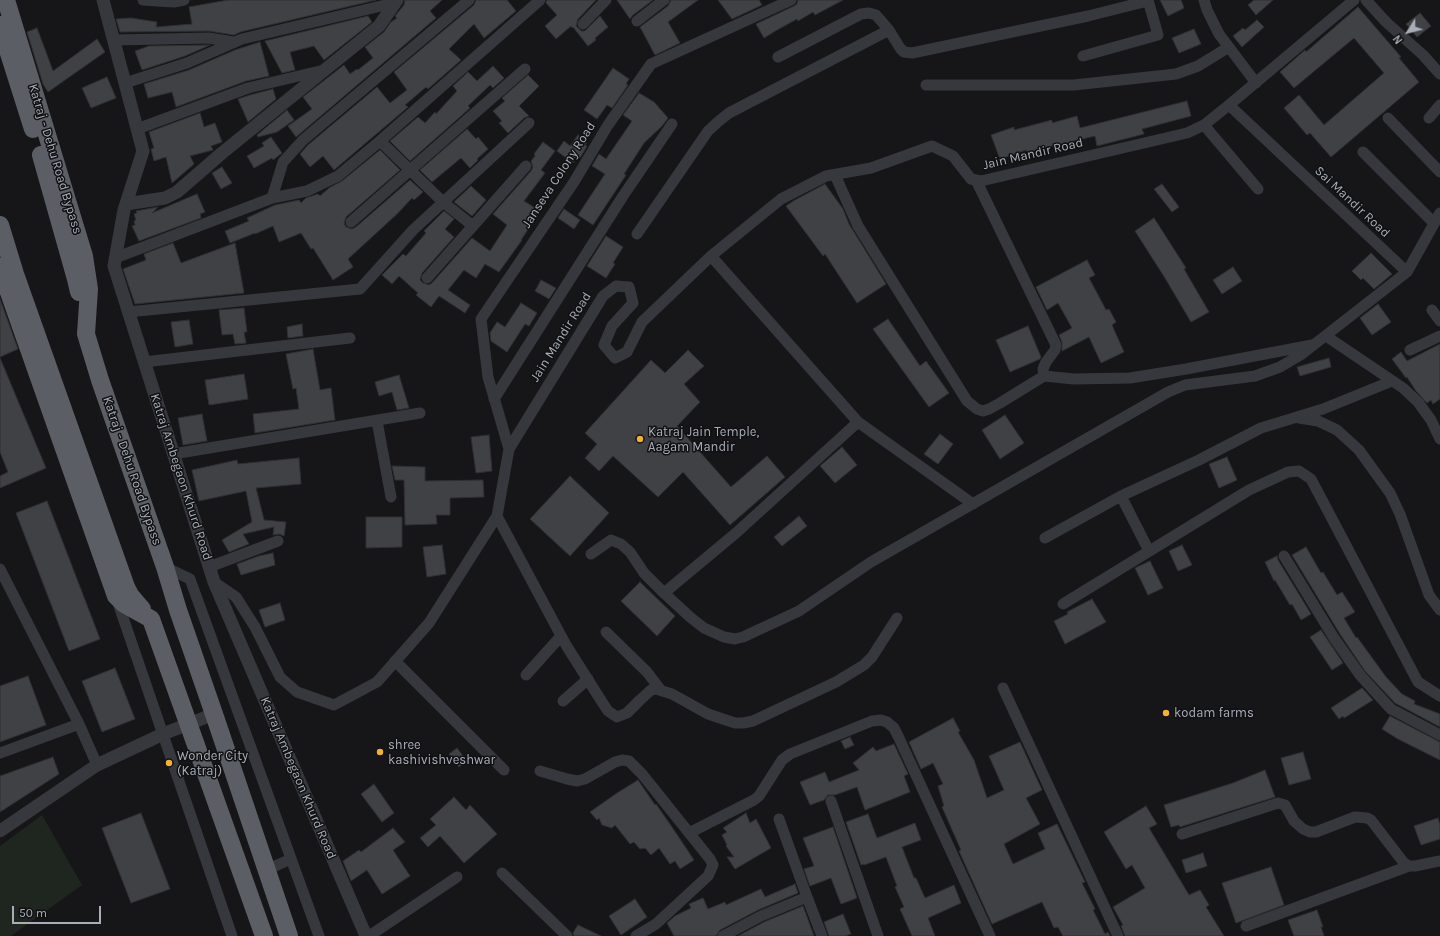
<!DOCTYPE html>
<html>
<head>
<meta charset="utf-8">
<style>
  body { margin:0 }
  #map { position:relative; width:1440px; height:936px; overflow:hidden; background:#161618; font-family:Karla,sans-serif }
  canvas { display:block }
  .north { position:absolute; left:1388px; top:12px; width:40px; height:40px; -webkit-text-stroke:3px #111113; paint-order:stroke; rotate:234deg; font-size:11px; font-weight:700; line-height:16px; text-align:center; color:#a8adb8 }
  .north::after { content:''; display:block; margin:auto; width:14px; height:18px; background:#a8adb8; clip-path:polygon(50% 0,100% 100%,50% 72%,0 100%) }
  .scale { position:absolute; left:12px; top:906px; width:89px; height:18px; box-sizing:border-box; border:2px solid #a8adb8; border-top:0; padding-left:5px; font-size:12px; line-height:14px; white-space:nowrap; color:#a8adb8; -webkit-text-stroke:3px #111113; paint-order:stroke }
</style>
</head>
<body>
<div id="map">
<canvas width="1440" height="936"></canvas>
<div class="north">N</div>
<div class="scale">50 m</div>
</div>
<script>
const ctx = document.querySelector('canvas').getContext('2d');
ctx.lineJoin = 'round';
function fill(path, color) {
  ctx.fillStyle = color;
  ctx.fill(path, 'evenodd');
}
function toPath(rows) {
  const path = new Path2D();
  for (const r of rows) {
    path.moveTo(r[0], r[1]);
    for (let i = 2; i < r.length; i += 2) path.lineTo(r[i], r[i + 1]);
  }
  return path;
}
function stroke(path, color, width, dash) {
  ctx.strokeStyle = color;
  ctx.lineWidth = width;
  ctx.lineCap = dash ? 'butt' : 'round';
  ctx.setLineDash(dash || []);
  ctx.stroke(path);
}
function write(font, color, halo, rows, align = 'center') {
  ctx.font = font + ' Karla,sans-serif';
  ctx.lineWidth = 3;
  ctx.setLineDash([]);
  ctx.textBaseline = 'middle';
  ctx.strokeStyle = halo;
  ctx.fillStyle = color;
  for (const [text, x, y, turn = 0] of rows) {
    ctx.save();
    ctx.translate(x, y);
    ctx.rotate((+turn || 0) * Math.PI / 180);
    ctx.textAlign = isNaN(turn) ? turn : align;
    if (halo) ctx.strokeText(text, 0, 0);
    ctx.fillText(text, 0, 0);
    ctx.restore();
  }
}
fill(toPath([
  [42,815,82,885,11,936,0,936,0,846]
]), '#1e261f');
const building = toPath([
  [228,0,376,0,240,32,234,35,209,31,120,32,116,19,131,18,157,22,156,27,192,24,189,7,228,0],
  [405,0,442,0,430,11,436,18,296,137,288,126,312,109,303,97,344,65,350,74,357,69,358,70,373,58,365,47,384,32,391,22,397,18,395,16,404,5,405,0],
  [476,0,507,0,516,11,484,38,474,24,449,49,461,60,428,89,426,87,405,105,408,107,334,170,323,156,310,167,300,154,308,145,377,87,390,103,407,90,394,72,474,5,476,0],
  [547,0,596,0,578,19,576,26,581,31,585,31,600,16,608,27,595,38,596,40,588,46,573,27,572,28,571,26,556,39,545,26,557,15,546,3,547,0],
  [617,0,653,0,633,15,630,19,617,0],
  [671,0,698,0,668,22,680,43,655,55,640,27,668,6,671,0],
  [718,0,759,0,762,5,732,19,718,0],
  [798,0,843,0,815,15,813,12,798,21,797,19,777,30,764,38,756,24,794,6,797,4,798,0],
  [1160,0,1181,0,1184,8,1168,16,1160,0],
  [1254,0,1273,0,1256,15,1248,5,1254,0],
  [1358,7,1401,57,1399,58,1419,82,1331,157,1310,133,1307,135,1284,108,1299,95,1324,125,1384,73,1354,38,1294,88,1280,72,1305,50,1306,52,1358,7],
  [1420,13,1431,26,1417,37,1406,24,1420,13],
  [368,16,372,22,324,60,314,46,290,52,295,70,282,73,265,41,368,16],
  [1257,20,1264,27,1242,47,1233,36,1243,28,1245,30,1257,20],
  [37,28,53,71,97,39,105,52,48,92,43,84,27,32,37,28],
  [1194,29,1201,44,1179,53,1172,38,1194,29],
  [260,42,269,76,246,81,176,107,172,92,148,98,144,84,189,70,235,50,260,42],
  [210,45,185,56,142,70,135,51,149,46,210,45],
  [493,66,504,78,493,88,490,85,468,106,470,108,410,161,390,141,418,117,425,123,435,112,436,114,457,91,453,86,468,72,477,81,493,66],
  [613,68,629,79,626,84,628,85,612,108,607,105,597,119,584,110,613,68],
  [528,75,539,86,519,106,529,116,524,118,508,133,499,123,502,121,493,111,505,101,502,98,528,75],
  [107,77,116,98,91,108,82,88,107,77],
  [273,89,276,99,248,122,238,99,250,95,273,89],
  [639,93,654,102,668,118,662,126,644,143,624,174,626,175,593,225,578,215,605,174,592,166,599,154,606,159,632,121,623,115,639,93],
  [1187,101,1191,116,1142,129,1144,134,1097,146,1095,136,1027,152,1026,150,1000,159,991,135,1014,127,1014,130,1052,120,1052,123,1077,116,1080,128,1187,101],
  [287,110,294,120,277,132,258,137,257,135,287,110],
  [200,113,204,127,215,123,222,142,211,146,213,150,190,156,194,164,172,183,166,157,154,161,151,149,154,148,149,132,200,113],
  [467,129,476,139,478,137,488,149,477,159,478,160,470,168,461,158,432,182,420,170,467,129],
  [578,135,587,142,585,145,587,146,580,158,577,156,573,163,557,151,564,141,570,146,578,135],
  [271,137,282,153,273,160,272,158,254,168,247,156,264,146,262,143,271,137],
  [543,142,555,151,541,170,545,173,524,201,540,211,521,240,522,240,499,272,485,264,476,278,464,270,448,290,470,305,465,313,439,296,431,307,416,295,418,293,399,276,392,284,382,275,403,254,406,256,426,233,424,231,444,211,454,219,445,229,454,237,422,273,420,280,423,283,429,285,432,283,472,238,490,251,507,225,493,214,531,171,533,167,531,161,535,156,534,154,543,142],
  [380,150,400,170,346,217,344,223,346,227,352,229,356,227,410,180,423,192,414,200,412,198,397,214,348,259,353,267,333,280,313,248,311,249,301,233,279,242,273,226,255,234,255,233,230,243,225,231,249,221,247,218,275,205,299,200,301,203,306,198,318,194,320,196,329,188,342,181,380,150],
  [222,167,232,183,221,189,212,173,222,167],
  [825,184,843,209,849,224,886,284,857,303,825,254,823,256,786,206,795,200,825,184],
  [1162,184,1179,207,1172,212,1154,189,1162,184],
  [471,186,486,200,472,216,454,202,471,186],
  [197,194,205,212,200,214,201,218,139,241,132,226,135,225,134,221,136,220,134,214,137,213,136,211,158,207,152,213,197,194],
  [564,209,580,220,574,229,558,218,564,209],
  [1154,218,1186,268,1184,269,1209,312,1191,322,1165,278,1135,231,1154,218],
  [606,236,623,247,613,263,615,264,606,278,587,266,606,236],
  [173,243,181,263,235,243,244,293,135,304,123,269,146,260,144,254,173,243],
  [1371,253,1392,274,1374,289,1363,278,1361,280,1352,271,1371,253],
  [1087,260,1095,275,1089,278,1106,310,1109,309,1116,322,1112,325,1124,352,1101,363,1089,337,1062,351,1062,342,1059,335,1072,328,1058,303,1047,310,1036,287,1087,260],
  [1233,267,1242,281,1222,294,1213,280,1233,267],
  [541,280,556,288,549,299,535,291,541,280],
  [0,299,18,349,0,357,0,299],
  [521,303,537,313,529,326,525,324,507,352,491,341,490,333,497,322,505,327,521,303],
  [1378,304,1391,322,1372,335,1360,318,1378,304],
  [244,308,247,332,244,332,246,343,235,344,233,334,222,335,219,310,244,308],
  [888,319,920,366,926,361,949,393,929,407,873,329,888,319],
  [189,320,193,344,175,347,171,322,189,320],
  [302,324,303,336,288,338,287,327,302,324],
  [1028,326,1041,357,1040,359,1010,372,996,340,1028,326],
  [1440,344,1440,399,1433,404,1431,400,1427,403,1416,391,1407,377,1406,378,1392,359,1401,352,1407,361,1440,344],
  [313,349,320,390,331,388,335,420,255,433,253,414,299,409,296,388,293,389,286,354,313,349],
  [688,350,704,366,684,384,700,402,677,426,731,487,767,456,785,477,730,525,683,472,658,497,613,456,599,471,585,458,597,444,585,433,651,360,665,373,688,350],
  [0,358,46,468,0,488,0,476,8,472,0,452,0,358],
  [1329,358,1331,367,1300,376,1297,367,1329,358],
  [244,374,248,399,209,405,205,380,244,374],
  [399,375,409,408,397,410,392,392,379,396,375,382,399,375],
  [202,414,207,441,183,445,178,418,202,414],
  [1005,415,1024,443,1000,459,982,430,1005,415],
  [940,434,953,444,938,464,924,454,940,434],
  [489,435,492,471,476,473,471,437,489,435],
  [842,447,857,465,835,483,820,466,842,447],
  [1227,457,1237,480,1219,488,1209,464,1227,457],
  [299,458,301,484,256,488,264,520,286,522,284,536,279,534,273,535,274,527,243,534,249,544,229,552,222,540,252,522,246,491,199,501,192,470,237,460,238,464,299,458],
  [392,466,425,467,425,481,483,480,484,497,450,498,450,515,436,515,437,524,405,525,404,480,395,480,392,466],
  [570,476,609,513,570,556,530,519,570,476],
  [47,501,100,639,69,651,16,513,47,501],
  [799,516,807,526,782,546,774,537,799,516],
  [366,517,402,517,402,547,366,548,366,517],
  [442,545,446,574,427,577,423,547,442,545],
  [1182,545,1192,565,1178,571,1169,551,1182,545],
  [1306,547,1321,573,1323,572,1337,595,1342,592,1355,612,1344,618,1356,638,1357,637,1386,677,1402,694,1415,701,1414,704,1440,714,1440,727,1395,703,1365,671,1340,634,1292,555,1306,547],
  [273,553,275,565,241,575,237,564,259,556,273,553],
  [1277,556,1278,560,1311,614,1301,620,1292,604,1290,605,1275,580,1274,581,1265,562,1277,556],
  [1150,561,1163,588,1148,595,1135,568,1150,561],
  [640,582,675,616,657,636,621,601,640,582],
  [1092,599,1106,622,1065,644,1054,621,1068,614,1067,612,1092,599],
  [280,603,285,620,265,627,259,610,280,603],
  [1321,630,1343,663,1332,670,1310,637,1321,630],
  [115,668,135,719,102,732,82,681,115,668],
  [28,676,46,725,0,742,0,686,28,676],
  [1362,688,1373,700,1344,718,1343,716,1339,719,1331,708,1362,688],
  [1390,716,1440,742,1440,760,1398,739,1382,729,1390,716],
  [953,718,960,731,958,732,974,760,987,798,1004,790,989,756,1020,742,1042,790,1026,798,1040,824,1004,844,1013,864,1045,849,1038,833,1057,824,1085,882,1082,883,1095,909,1093,910,1105,934,1108,932,1110,936,1063,936,1058,927,1054,928,1042,902,992,924,959,851,961,850,942,807,944,806,938,786,943,784,933,763,921,769,909,742,953,718],
  [850,737,854,745,845,749,841,741,850,737],
  [894,744,908,774,904,776,910,792,865,810,857,787,835,795,828,795,824,800,810,805,800,782,825,772,829,782,859,770,853,763,873,747,876,751,894,744],
  [457,748,467,761,459,767,449,754,457,748],
  [1303,752,1311,779,1289,785,1281,758,1303,752],
  [53,757,59,774,0,812,0,776,53,757],
  [1265,770,1275,797,1180,827,1179,825,1171,827,1164,805,1233,783,1265,770],
  [638,780,655,805,656,804,676,833,694,860,680,869,675,861,670,864,659,848,651,855,645,848,640,849,634,842,630,844,615,825,612,828,602,825,599,818,597,820,590,812,617,793,638,780],
  [374,784,394,813,382,822,361,794,374,784],
  [454,797,466,810,470,805,497,834,464,863,440,836,428,847,420,838,436,825,430,819,454,797],
  [1146,806,1157,824,1149,828,1189,895,1200,890,1209,905,1206,907,1224,936,1125,936,1121,926,1123,925,1113,907,1145,888,1132,865,1126,869,1104,832,1146,806],
  [141,813,170,889,131,903,102,828,141,813],
  [746,813,750,823,756,819,771,848,735,869,727,857,734,857,726,846,727,845,722,835,727,832,723,828,746,813],
  [868,814,877,838,915,823,921,840,902,847,914,878,916,878,925,898,954,885,961,903,928,918,935,936,912,936,900,909,904,907,895,887,897,886,886,857,864,865,864,864,861,865,846,822,868,814],
  [1438,818,1440,825,1440,839,1421,845,1414,826,1438,818],
  [833,827,857,898,841,904,831,878,810,886,804,869,814,866,803,838,833,827],
  [393,828,405,842,393,850,410,876,382,894,367,870,351,881,343,861,359,850,361,852,393,828],
  [1203,853,1207,866,1186,873,1182,860,1203,853],
  [1271,867,1284,905,1236,923,1222,883,1271,867],
  [795,884,798,893,758,910,720,930,716,936,674,936,667,923,675,916,691,908,689,904,703,898,708,909,725,902,726,905,761,889,765,897,795,884],
  [635,899,647,917,621,935,609,916,635,899],
  [803,906,814,936,738,936,764,922,803,906],
  [1317,910,1323,927,1321,927,1324,936,1294,936,1288,920,1317,910],
  [843,914,851,934,845,936,829,936,824,922,843,914],
  [578,925,601,936,574,936,573,933,578,925]
]);
fill(building, '#404145');
stroke(building, '#303034', 1);
stroke(toPath([
  [143,0,174,2,184,0],
  [1204,0,1207,10,1219,34,1256,83],
  [1366,0,1386,22,1423,55,1440,74],
  [637,21,664,0],
  [583,24,606,0],
  [114,40,209,38,233,42],
  [1083,56,1158,35,1148,0],
  [778,57,861,14,869,13,876,15,889,30,900,48,904,52,912,53,1088,16,1148,1],
  [125,83,187,63,242,39,394,3],
  [926,85,1074,85,1176,74,1198,66,1229,47],
  [1229,105,1407,272,1440,213],
  [1388,118,1440,172],
  [1429,118,1440,105],
  [1204,125,1258,189],
  [137,129,248,88,324,70],
  [380,141,443,202,473,226],
  [1363,152,1434,223],
  [835,175,858,226,967,401,977,409,983,411,989,409,1000,403,1044,376,1043,369,1046,362,1055,350,1056,345,976,180],
  [272,198,283,162,303,140,469,0],
  [351,222,525,69],
  [637,234,708,131,719,121,729,113,889,30],
  [115,258,272,198,307,191,338,176,380,141,540,0],
  [427,278,526,166],
  [1432,310,1440,321],
  [128,312,360,289,413,230,529,123],
  [1326,336,1403,388,1418,402,1431,420,1440,439],
  [1410,350,1440,336],
  [144,362,350,338],
  [1044,376,1074,379,1130,378,1186,369,1312,345],
  [494,399,623,196,672,124],
  [1299,418,1318,421,1337,430,1359,450,1390,493,1400,514,1429,595,1440,610],
  [377,421,391,497],
  [858,422,973,504],
  [509,449,488,377,481,319,574,182,608,125,651,64,791,0],
  [173,454,420,413],
  [1121,496,1149,551],
  [497,516,566,645,602,702,608,711,617,717,627,713,640,700,651,690,656,689,672,694,708,714,735,723,743,723,753,721,836,682,864,665,872,657,897,618],
  [1045,538,1121,496,1199,460,1261,428,1323,409,1392,381],
  [591,554,611,540,621,544,630,552,644,573,664,593,690,617,704,628,724,637,735,639,743,637,799,611,871,562,1168,392,1185,385,1255,376,1280,367,1302,354,1407,272],
  [1284,556,1334,638,1360,675,1391,709,1440,735],
  [165,567,190,579,319,936],
  [209,567,278,541],
  [0,569,79,724,97,765],
  [214,582,236,597,255,627,280,677,297,692,334,705,377,682,429,623,497,516,509,449,603,296,616,286,629,287,633,303,612,326,604,345,615,358,627,352,642,322,711,256,781,199,826,176,871,168,932,146,953,156,971,179,981,181,1187,133,1204,125,1229,105,1354,0],
  [664,593,736,533,858,422,711,256],
  [117,600,232,936],
  [1063,604,1249,490,1288,472,1299,471,1311,479,1418,682,1440,696],
  [606,632,647,672,660,689],
  [395,661,504,770],
  [526,675,561,636],
  [1003,688,1118,936],
  [563,701,588,679],
  [0,753,79,724],
  [540,771,567,779,577,781,585,779,615,762,622,760,629,761,642,774,710,859,713,865,708,876,656,924,636,936],
  [831,801,878,936],
  [779,819,807,897],
  [689,833,754,800,759,796,782,760,790,754,872,721,881,720,887,722,894,728,899,738,990,936],
  [1182,834,1278,803,1285,805,1294,821,1303,829,1310,832,1316,832,1355,817,1367,818,1371,820,1404,863,1409,866,1415,866,1440,861],
  [266,870,291,859],
  [502,873,567,936],
  [1246,926,1409,866],
  [369,936,457,877],
  [723,936,761,916,807,897,822,936]
]), '#37383d', 11);
stroke(toPath([
  [103,0,143,151,124,210,114,266,214,582,366,936],
  [126,204,165,198,177,192,222,153,379,26,397,0],
  [0,831,97,765,163,734,214,714]
]), '#37383d', 13);
stroke(toPath([
  [6,0,84,256,89,289,86,334,100,380,165,567,178,610,214,714,289,936],
  [0,25,33,129],
  [41,155,76,279,79,292],
  [0,225,15,274,126,587,130,595,142,609],
  [0,267,116,596,124,604,151,619,264,936]
]), '#5b5e65', 18);
for (const [x, y, r, color] of [
  [640,439,4,"#f2b134"],
  [1166,713,4,"#f2b134"],
  [380,752,4,"#f2b134"],
  [169,763,4,"#f2b134"]
]) {
  const dot = new Path2D();
  dot.arc(x, y, r, 0, 2 * Math.PI);
  ctx.fillStyle = color;
  ctx.fill(dot);
  stroke(dot, '#111113', 1.5);
}
write('13px', '#a8adb8', '#111113', [
  ["Jain Mandir Road",1033,154,-13],
  ["Katraj - Dehu Road Bypass",55,159,73],
  ["Janseva Colony Road",559,175,-57],
  ["Sai Mandir Road",1352,202,43],
  ["Jain Mandir Road",561,337,-58],
  ["Katraj - Dehu Road Bypass",132,471,71],
  ["Katraj Ambegaon Khurd Road",181,477,72],
  ["Katraj Ambegaon Khurd Road",298,778,67]
]);
write('13px', '#a8adb8', '#111113', [
  ["Katraj Jain Temple,",648,432],
  ["Aagam Mandir",648,447],
  ["kodam farms",1174,713],
  ["shree",388,745],
  ["kashivishveshwar",388,760],
  ["Wonder City",177,756],
  ["(Katraj)",177,771]
], 'left');
</script>
</body>
</html>
